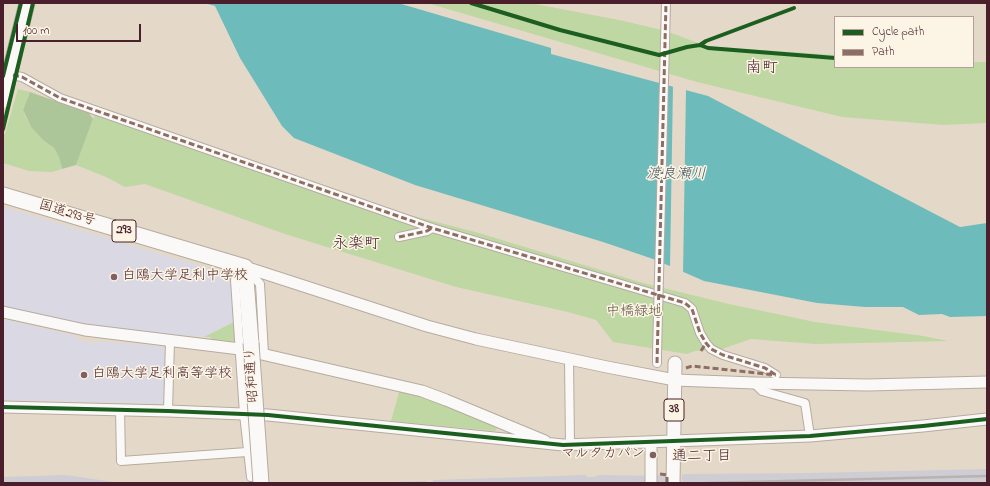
<!DOCTYPE html>
<html>
<head>
<meta charset="utf-8">
<style>
  body { margin:0 }
  #map { position:relative; width:990px; height:486px; overflow:hidden; background:#e4d9c8; font-family:"Indie Flower",sans-serif }
  canvas { display:block }
  .frame { position:absolute; inset:0; border:4px solid #4a1f2b; pointer-events:none }
  .legend { position:absolute; left:834px; top:16px; width:140px; height:52px; box-sizing:border-box; background:#fcf5e5; border:1px solid #b59f9b; margin:0; padding:5px 7px; list-style:none; font-size:12px; color:#4a1f2b }
  .legend li { display:flex; align-items:center; gap:8px; height:20px }
  .legend b { width:20px; border:1px solid #b59f9b }
  .scale { position:absolute; left:16px; top:24px; width:125px; height:18px; box-sizing:border-box; border:2px solid #4a1f2b; border-top:0; padding-left:5px; font-size:12px; line-height:14px; white-space:nowrap; color:#4a1f2b; -webkit-text-stroke:3px #fcf5e5; paint-order:stroke }
</style>
</head>
<body>
<div id="map">
<canvas width="990" height="486"></canvas>
<div class="frame"></div>
<ul class="legend">
<li><b style="height:5px;background:#1b5e20"></b>Cycle path</li>
<li><b style="height:5px;background:#8d6e63"></b>Path</li>
</ul>
<div class="scale">100 m</div>
</div>
<script>
const ctx = document.querySelector('canvas').getContext('2d');
ctx.lineJoin = 'round';
function fill(path, color) {
  ctx.fillStyle = color;
  ctx.fill(path, 'evenodd');
}
function toPath(rows) {
  const path = new Path2D();
  for (const r of rows) {
    path.moveTo(r[0], r[1]);
    for (let i = 2; i < r.length; i += 2) path.lineTo(r[i], r[i + 1]);
  }
  return path;
}
function stroke(path, color, width, dash) {
  ctx.strokeStyle = color;
  ctx.lineWidth = width;
  ctx.lineCap = dash ? 'butt' : 'round';
  ctx.setLineDash(dash || []);
  ctx.stroke(path);
}
function write(font, color, halo, rows, align = 'center') {
  ctx.font = font + ' "Indie Flower","Klee One",sans-serif';
  ctx.lineWidth = 3;
  ctx.setLineDash([]);
  ctx.textBaseline = 'middle';
  ctx.strokeStyle = halo;
  ctx.fillStyle = color;
  for (const [text, x, y, turn = 0] of rows) {
    ctx.save();
    ctx.translate(x, y);
    ctx.rotate((+turn || 0) * Math.PI / 180);
    ctx.textAlign = isNaN(turn) ? turn : align;
    if (halo) ctx.strokeText(text, 0, 0);
    ctx.fillText(text, 0, 0);
    ctx.restore();
  }
}
fill(toPath([
  [3,207,217,271,232,284,234,322,204,337,103,329,3,306],
  [3,319,76,336,78,340,94,343,97,341,161,346,165,351,164,404,3,400]
]), '#dad9e3');
fill(toPath([
  [987,469,987,483,682,483,682,475,686,474,810,473],
  [66,475,121,483,3,483,3,477],
  [586,475,587,477,594,477,599,475,665,476,665,483,433,483,433,480],
  [426,481,427,483,354,483]
]), '#cecdd4');
fill(toPath([
  [427,3,530,3,624,21,666,31,706,46,835,55,835,67,973,67,973,62,987,62,987,123,944,125,842,117,697,82],
  [18,89,30,92,23,110,25,116,31,127,43,140,54,148,59,157,62,169,52,172,29,171,3,163,3,134,5,134],
  [97,108,387,209,479,233,643,283,729,304,815,322,923,336,948,341,815,344,751,339,722,349,695,351,687,354,613,342,596,320,568,312,456,287,285,234,145,184,125,187,106,177,76,165],
  [234,322,234,342,213,340,210,337,204,337],
  [400,389,425,396,496,425,497,429,495,431,391,421]
]), '#bfd7a3');
fill(toPath([
  [30,92,89,113,93,119,76,165,62,169,59,157,54,148,43,140,31,127,23,110]
]), '#adc699');
fill(toPath([
  [204,3,398,3,551,48,551,54,708,96,960,227,987,223,987,316,950,317,942,314,919,315,903,307,865,307,817,303,704,281,656,260,603,242,415,185,294,138,282,126,240,58,215,6]
]), '#6ebbbb');
fill(toPath([
  [673,85,686,88,683,274,670,268]
]), '#e4d9c8');
const street = toPath([
  [6,74,22,77,60,98,432,228,685,303,692,309,700,333,706,343,711,349,723,355,765,368,776,375],
  [399,237,427,231,432,228],
  [569,359,570,445],
  [657,363,657,354],
  [754,383,762,391,805,403,810,436],
  [120,409,121,461,247,452],
  [168,411,170,341],
  [251,477,244,414,235,280,245,267,260,284,264,354]
]);
const secondary = toPath([
  [245,267,427,326,476,339,607,367,675,380,754,383,868,385,987,382],
  [3,312,85,330,240,349,422,391,446,400,545,441],
  [3,407,168,411,268,415,563,445,810,436,923,426,987,419],
  [651,442,651,483]
]);
const primary = toPath([
  [673,483,675,363]
]);
const highway = toPath([
  [3,195,245,267,251,343]
]);
stroke(street, '#b6aba1', 10);
stroke(secondary, '#b6aba1', 13);
stroke(primary, '#b6aba1', 15);
stroke(highway, '#b6aba1', 17);
stroke(street, '#fbf9f7', 8);
stroke(secondary, '#fbf9f7', 11);
stroke(primary, '#fbf9f7', 13);
stroke(highway, '#fbf9f7', 15);
stroke(toPath([
  [706,483,987,476]
]), '#b9b2b1', 2.5);
const streetBridge = toPath([
  [657,354,666,3]
]);
const highwayBridge = toPath([
  [3,100,27,3],
  [251,343,261,483]
]);
stroke(streetBridge, '#b6aba1', 10, []);
stroke(highwayBridge, '#b6aba1', 17, []);
stroke(streetBridge, '#fbf9f7', 8);
stroke(highwayBridge, '#fbf9f7', 15);
stroke(toPath([
  [13,75,22,77,60,98,432,228,685,303,692,309,700,333,706,343,711,349,723,355,765,368,776,375],
  [399,237,427,231,432,228],
  [701,351,706,343],
  [657,363,666,3],
  [686,368,692,366,776,375],
  [660,474,667,475,667,483]
]), '#8d6e63', 3, [6, 3]);
stroke(toPath([
  [471,3,560,30,659,55,687,47,700,45,708,48,835,58],
  [700,45,706,41,794,8],
  [3,76,21,3],
  [3,129,33,3],
  [3,407,168,411,268,415,563,445,810,436,923,426,987,419]
]), '#1b5e20', 4);
for (const [x, y, r, color] of [
  [114,277,4,"#806062"],
  [84,375,4,"#806062"],
  [653,455,4,"#806062"]
]) {
  const dot = new Path2D();
  dot.arc(x, y, r, 0, 2 * Math.PI);
  ctx.fillStyle = color;
  ctx.fill(dot);
  stroke(dot, '#fcf5e5', 1.5);
}
for (const [x, y, w] of [
  [124,231,24],
  [674,410,20]
]) {
  const box = new Path2D();
  box.roundRect(x - w / 2, y - 11, w, 22, 3);
  ctx.fillStyle = '#fcf5e5';
  ctx.fill(box);
  stroke(box, '#4a1f2b', 1);
}
write('bold 13px', '#4a1f2b', null, [
  ["293",124,231],
  ["38",674,410]
]);
write('14px', '#4a1f2b', '#fcf5e5', [
  ["国道293号",67,214,17],
  ["昭和通り",253,375,-94]
]);
write('14px', '#4a1f2b', '#fcf5e5', [
  ["白鴎大学足利中学校",122,277],
  ["白鴎大学足利高等学校",92,375],
  ["マルタカパン",645,455,"right"]
], 'left');
write('14px', '#645646', '#fcf5e5', [
  ["中橋緑地",634,313]
]);
write('italic 15px', '#445863', '#fcf5e5', [
  ["渡良瀬川",676,176]
]);
write('15px', '#4a1f2b', '#fcf5e5', [
  ["通二丁目",702,458]
]);
write('16px', '#4a1f2b', '#fcf5e5', [
  ["南町",762,69],
  ["永楽町",356,245]
]);
</script>
</body>
</html>
